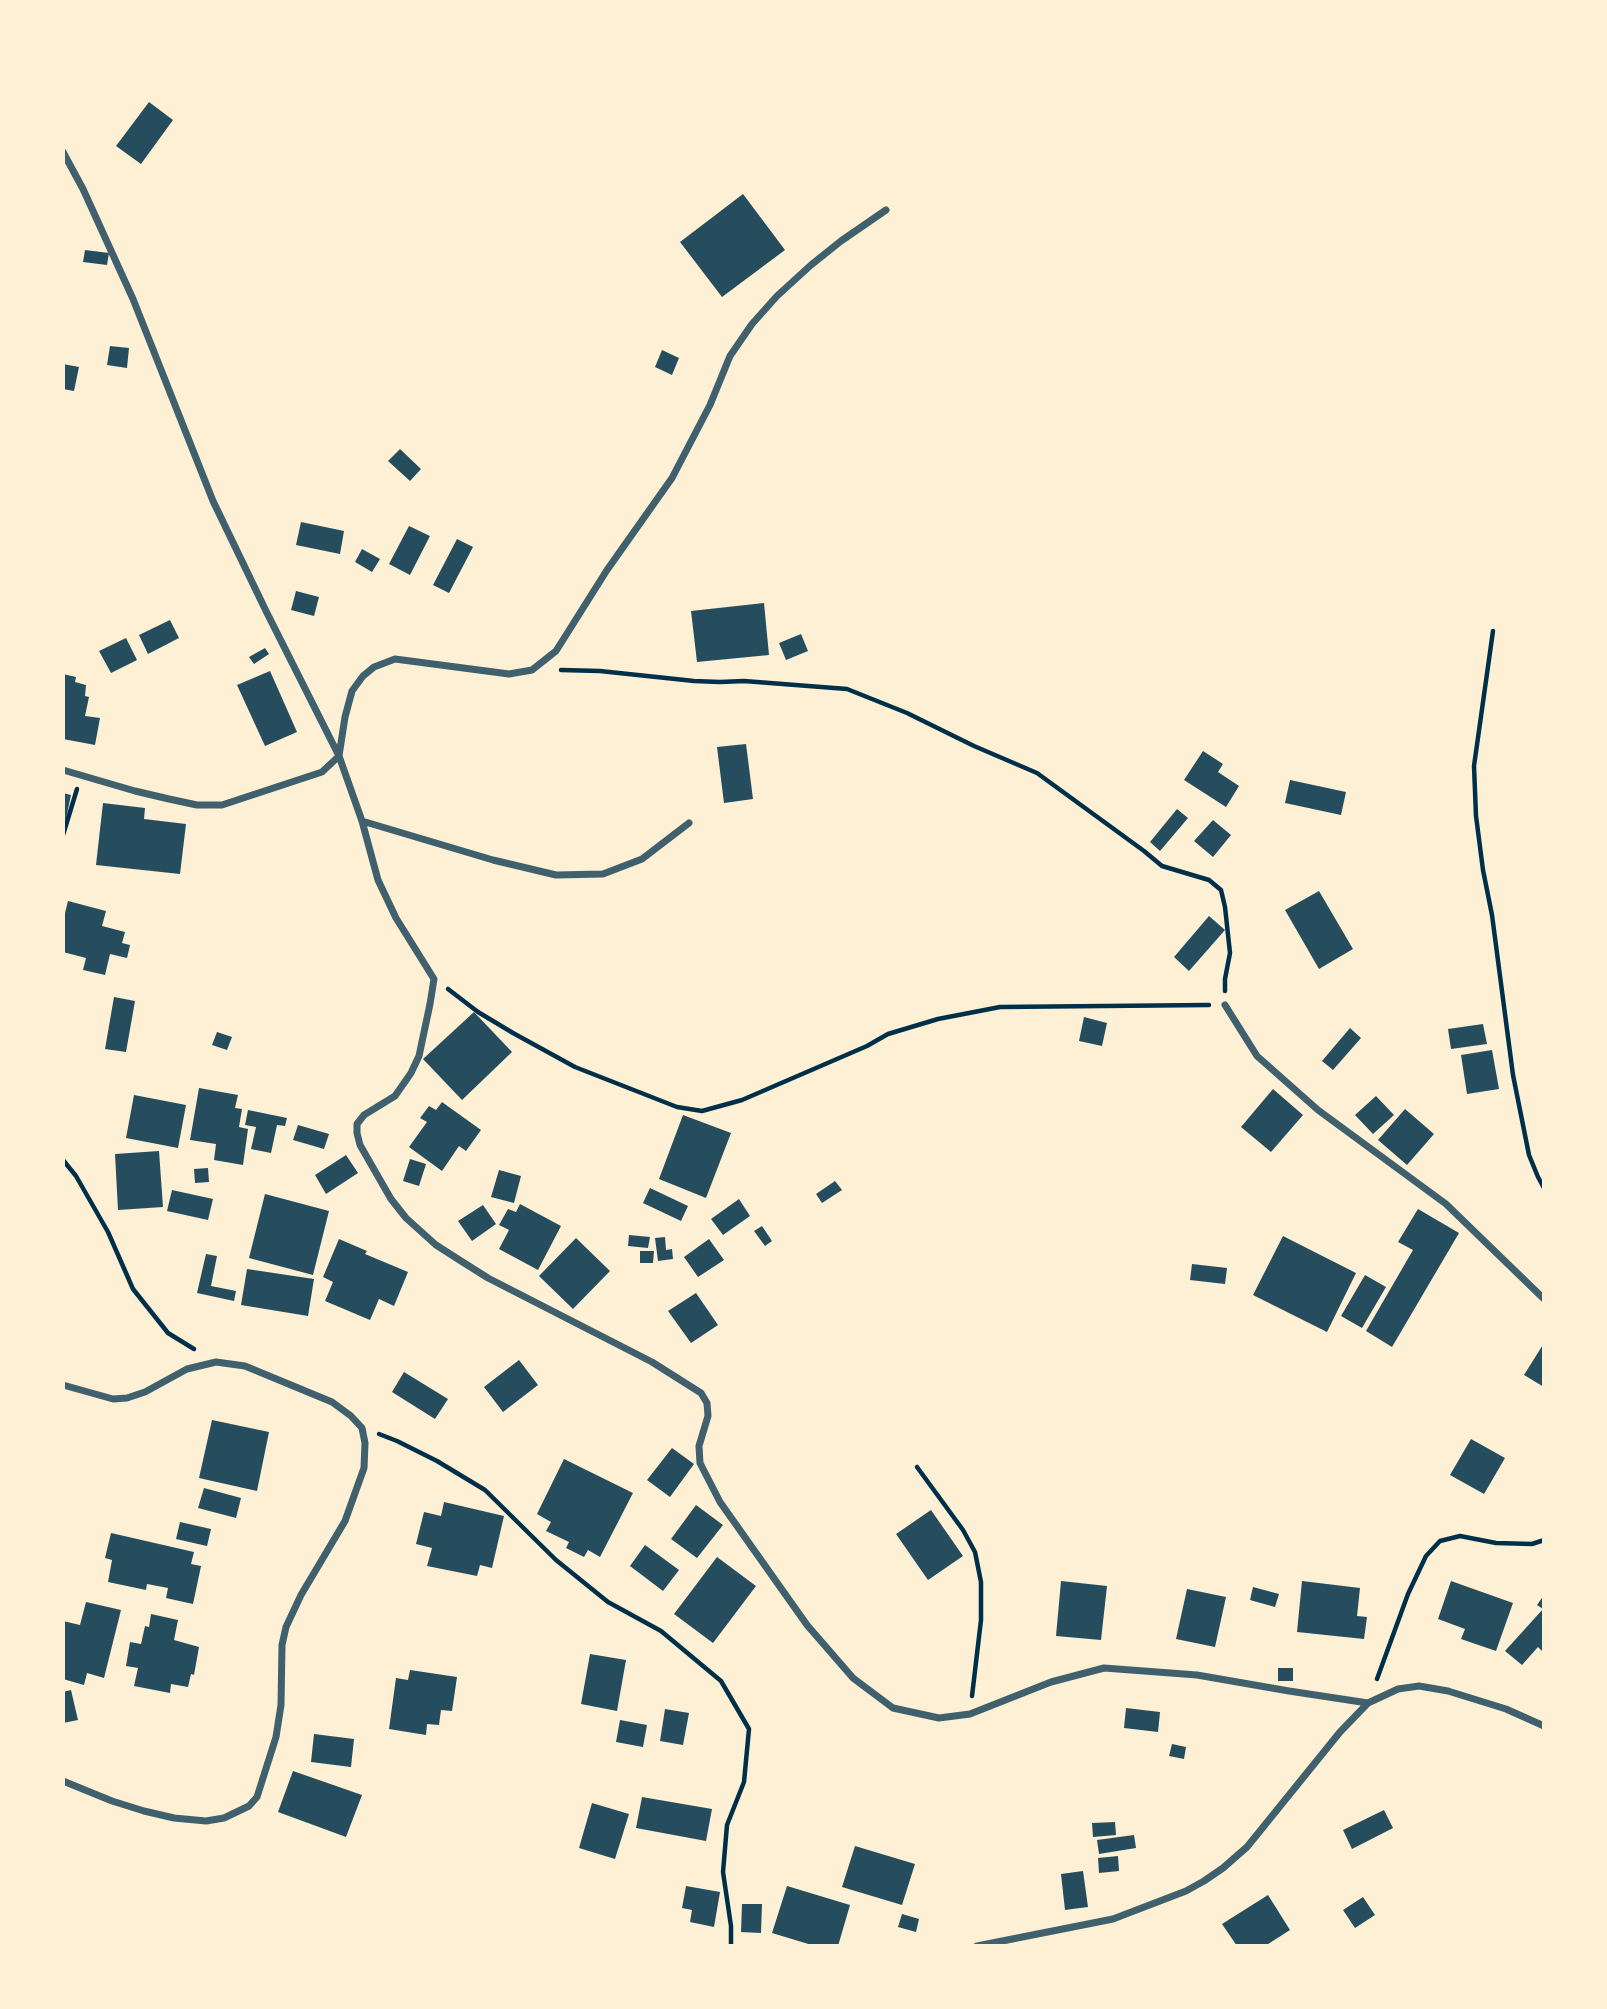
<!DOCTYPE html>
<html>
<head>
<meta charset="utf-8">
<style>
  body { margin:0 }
  #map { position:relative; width:1607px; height:2009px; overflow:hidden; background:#fdf0d5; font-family:Merriweather,serif }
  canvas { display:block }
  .frame { position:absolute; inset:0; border:65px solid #fdf0d5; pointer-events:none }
</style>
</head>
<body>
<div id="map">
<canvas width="1607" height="2009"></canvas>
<div class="frame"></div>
</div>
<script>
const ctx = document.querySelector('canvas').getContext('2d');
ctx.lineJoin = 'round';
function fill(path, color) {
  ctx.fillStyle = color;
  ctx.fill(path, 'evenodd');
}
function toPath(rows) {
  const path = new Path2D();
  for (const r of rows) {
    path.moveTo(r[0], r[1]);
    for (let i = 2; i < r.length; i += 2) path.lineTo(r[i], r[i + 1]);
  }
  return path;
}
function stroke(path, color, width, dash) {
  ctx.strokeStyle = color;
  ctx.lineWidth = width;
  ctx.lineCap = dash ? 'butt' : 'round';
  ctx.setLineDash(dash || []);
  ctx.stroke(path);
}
fill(toPath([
  [149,102,173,120,141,164,116,146],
  [743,194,785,250,722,297,680,242],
  [85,250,109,253,107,265,83,262],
  [110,346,129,348,127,368,107,365],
  [662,350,679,358,672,375,655,367],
  [63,364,79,367,74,391,63,389],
  [400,449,421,469,410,481,388,461],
  [301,522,344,531,340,554,296,545],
  [409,526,430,536,410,575,389,564],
  [457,539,473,547,449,593,433,585],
  [362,549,380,559,372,572,355,562],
  [296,591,319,597,314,616,291,610],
  [764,603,769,655,697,662,691,611],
  [170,620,179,638,148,654,139,635],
  [801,634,808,651,786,660,779,643],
  [126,638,137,660,111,673,99,651],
  [265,648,269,654,254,664,249,657],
  [270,671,297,732,265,746,237,685],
  [63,674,76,677,75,682,86,685,85,696,89,697,85,716,100,718,95,745,63,739],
  [746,744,753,799,724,803,717,747],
  [1203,751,1223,764,1218,772,1239,786,1226,807,1184,780],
  [1290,780,1346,792,1341,815,1285,803],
  [63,793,71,795,64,828,63,828],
  [103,803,145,808,144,819,186,824,180,874,96,865],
  [1177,809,1188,818,1160,851,1150,842],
  [1213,820,1231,835,1213,857,1194,841],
  [1319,891,1353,949,1319,969,1285,910],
  [68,901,106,911,102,926,125,932,122,943,130,945,127,958,110,954,105,975,83,970,86,958,63,952,63,921],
  [1209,916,1225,930,1189,971,1174,957],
  [114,997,135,1001,126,1052,105,1049],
  [474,1012,512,1052,462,1100,423,1059],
  [1084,1017,1107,1023,1102,1046,1079,1041],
  [1483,1024,1487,1044,1451,1049,1448,1029],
  [1350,1028,1361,1038,1333,1070,1322,1061],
  [217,1032,232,1037,227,1050,212,1045],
  [1492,1050,1499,1089,1467,1094,1461,1055],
  [199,1088,238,1095,235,1108,242,1109,239,1127,248,1129,243,1165,214,1160,216,1144,190,1140],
  [1273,1089,1303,1115,1271,1152,1241,1127],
  [134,1095,186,1105,178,1148,126,1138],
  [1376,1096,1394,1115,1373,1134,1355,1115],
  [442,1102,481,1130,466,1151,459,1146,442,1171,409,1147,427,1122,420,1118,429,1106,436,1110],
  [1405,1109,1434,1134,1407,1165,1378,1140],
  [248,1110,287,1118,285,1126,277,1125,271,1153,251,1149,256,1127,245,1125],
  [683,1115,731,1133,706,1198,659,1179],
  [298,1125,329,1134,324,1149,293,1140],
  [159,1151,163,1207,118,1210,115,1154],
  [346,1155,358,1173,326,1194,315,1175],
  [410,1159,426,1164,419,1186,403,1181],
  [208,1168,209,1182,195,1183,194,1169],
  [499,1170,521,1176,514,1203,491,1197],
  [835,1181,842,1190,822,1203,816,1194],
  [650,1188,688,1206,681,1221,643,1203],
  [172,1190,213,1199,208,1220,167,1211],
  [265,1194,329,1211,313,1275,249,1258],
  [739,1199,750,1216,723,1235,711,1219],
  [520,1204,561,1226,538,1270,499,1249,509,1230,499,1225,508,1209,516,1212],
  [483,1205,496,1224,472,1241,458,1221],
  [1418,1209,1459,1233,1392,1347,1366,1331,1413,1250,1398,1242],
  [762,1226,772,1241,765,1246,754,1231],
  [629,1235,650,1237,648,1248,628,1246],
  [1283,1236,1356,1273,1327,1332,1253,1295],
  [665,1237,666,1250,672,1249,673,1259,658,1261,655,1238],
  [576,1238,610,1271,573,1309,539,1276],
  [339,1239,367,1251,365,1254,408,1272,394,1306,379,1299,370,1320,325,1301,333,1282,323,1277],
  [709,1239,724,1260,698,1277,684,1257],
  [640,1251,654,1251,653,1263,640,1263],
  [206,1254,217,1256,211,1286,236,1291,234,1301,197,1293],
  [1192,1264,1227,1268,1225,1284,1190,1280],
  [247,1269,314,1279,308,1316,241,1305],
  [1365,1275,1386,1287,1362,1328,1341,1316],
  [696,1293,718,1325,691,1343,668,1311],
  [1544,1343,1544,1387,1524,1375],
  [519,1360,538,1385,503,1412,484,1387],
  [404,1372,448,1399,435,1419,392,1392],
  [212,1420,269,1432,257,1491,199,1478],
  [1471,1439,1505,1458,1484,1494,1450,1475],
  [672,1448,694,1464,670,1497,647,1480],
  [564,1459,633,1493,600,1557,588,1550,584,1557,566,1548,569,1542,546,1531,551,1522,537,1514],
  [204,1488,241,1498,236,1518,198,1508],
  [444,1502,504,1516,492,1568,480,1565,477,1576,427,1566,432,1548,416,1544,424,1512,441,1516],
  [696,1505,723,1525,697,1558,671,1539],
  [931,1510,963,1556,928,1580,896,1534],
  [180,1522,211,1529,207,1546,176,1539],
  [111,1533,194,1552,191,1564,201,1566,193,1604,166,1598,168,1588,147,1584,146,1590,108,1582,112,1560,105,1558],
  [645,1545,679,1570,663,1591,630,1566],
  [717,1557,756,1586,713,1643,674,1614],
  [1061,1581,1107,1586,1101,1640,1056,1636],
  [1302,1581,1360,1588,1357,1616,1367,1617,1364,1639,1297,1632],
  [1451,1581,1513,1603,1496,1651,1461,1639,1465,1629,1438,1619],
  [1253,1587,1279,1594,1275,1607,1250,1600],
  [1187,1589,1226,1597,1215,1647,1176,1639],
  [1544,1595,1544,1653,1538,1647,1522,1665,1505,1651,1543,1609,1537,1605],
  [86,1602,121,1610,104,1678,87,1673,84,1685,63,1679,63,1621,80,1625],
  [151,1614,178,1620,174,1640,199,1647,194,1675,191,1674,188,1687,171,1684,170,1693,134,1686,138,1668,126,1666,130,1642,141,1644,145,1626,149,1627],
  [590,1654,626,1660,617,1711,581,1704],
  [1278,1668,1293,1668,1293,1681,1278,1681],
  [410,1670,457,1677,452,1711,441,1710,439,1725,427,1724,426,1735,389,1729,396,1678,408,1680],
  [71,1690,78,1720,63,1723,63,1692],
  [1126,1708,1160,1712,1158,1732,1124,1728],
  [665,1709,689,1713,683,1745,660,1741],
  [620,1720,647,1725,643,1747,616,1742],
  [314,1734,354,1739,351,1767,311,1762],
  [1172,1744,1186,1747,1184,1759,1169,1756],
  [293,1771,362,1795,346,1837,278,1812],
  [642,1797,712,1809,706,1841,636,1828],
  [592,1803,629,1814,615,1859,579,1848],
  [1384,1810,1393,1828,1352,1849,1343,1830],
  [1115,1822,1116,1835,1093,1837,1092,1823],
  [1134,1835,1136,1848,1099,1854,1097,1840],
  [855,1846,915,1864,902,1905,842,1887],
  [1118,1856,1119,1871,1099,1873,1098,1858],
  [1083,1871,1088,1907,1065,1910,1061,1874],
  [686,1886,720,1892,714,1927,690,1922,692,1910,682,1908],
  [787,1886,850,1905,838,1946,815,1946,772,1933],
  [1268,1895,1290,1930,1265,1946,1237,1946,1222,1924],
  [1363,1897,1375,1915,1355,1928,1343,1910],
  [742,1904,762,1904,761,1933,741,1932],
  [902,1914,919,1919,916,1932,898,1927]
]), '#264d5e');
stroke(toPath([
  [1493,631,1474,766,1476,816,1483,870,1492,915,1513,1075,1529,1155,1538,1177,1544,1188],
  [561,670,600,671,694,681,720,682,744,681,847,689,907,713,974,746,1037,773,1144,851,1162,866,1209,880,1221,890,1225,907,1230,953,1225,979,1225,991],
  [63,835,77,789],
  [448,989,478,1012,513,1033,575,1067,677,1107,702,1111,742,1100,867,1046,888,1034,938,1019,1000,1007,1209,1005],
  [63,1160,76,1176,108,1232,133,1289,168,1333,194,1349],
  [379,1434,397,1441,437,1461,485,1490,556,1560,608,1602,661,1631,721,1681,749,1729,744,1782,727,1825,723,1872,731,1926,731,1946],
  [917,1467,963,1530,975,1552,981,1582,981,1620,972,1696],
  [1377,1679,1408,1594,1426,1556,1440,1541,1460,1536,1496,1543,1532,1544,1544,1540]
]), '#003049', 4.5);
stroke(toPath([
  [63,152,83,189,133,299,213,501,266,611,339,756,362,821,378,880,396,918,434,979,430,1004,419,1056,411,1073,395,1096,364,1115,357,1124,357,1133,360,1145,391,1199,406,1218,436,1245,461,1261,488,1278,652,1362,701,1393,707,1403,708,1416,699,1446,700,1463,720,1502,807,1625,853,1678,893,1708,939,1718,970,1714,1051,1682,1104,1668,1197,1675,1289,1691,1368,1703],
  [63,770,135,791,169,799,197,805,222,805,322,772,339,756,345,717,352,691,363,676,374,667,395,659,509,674,532,670,556,651,607,570,672,478,710,405,730,356,752,324,777,296,811,265,841,241,886,210],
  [362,821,493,860,556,875,603,874,642,859,689,823],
  [1225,1005,1257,1056,1318,1110,1446,1204,1544,1299],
  [63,1385,113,1399,127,1398,145,1392,187,1369,216,1362,245,1366,332,1402,351,1416,362,1428,365,1443,364,1468,345,1521,301,1595,286,1627,282,1645,281,1705,276,1737,257,1797,249,1806,224,1818,206,1821,174,1818,144,1811,112,1801,63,1781],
  [977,1946,1113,1919,1186,1891,1204,1881,1223,1868,1247,1847,1340,1732,1368,1703,1398,1689,1419,1686,1448,1691,1506,1709,1544,1726]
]), '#3f606c', 7);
</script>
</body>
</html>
